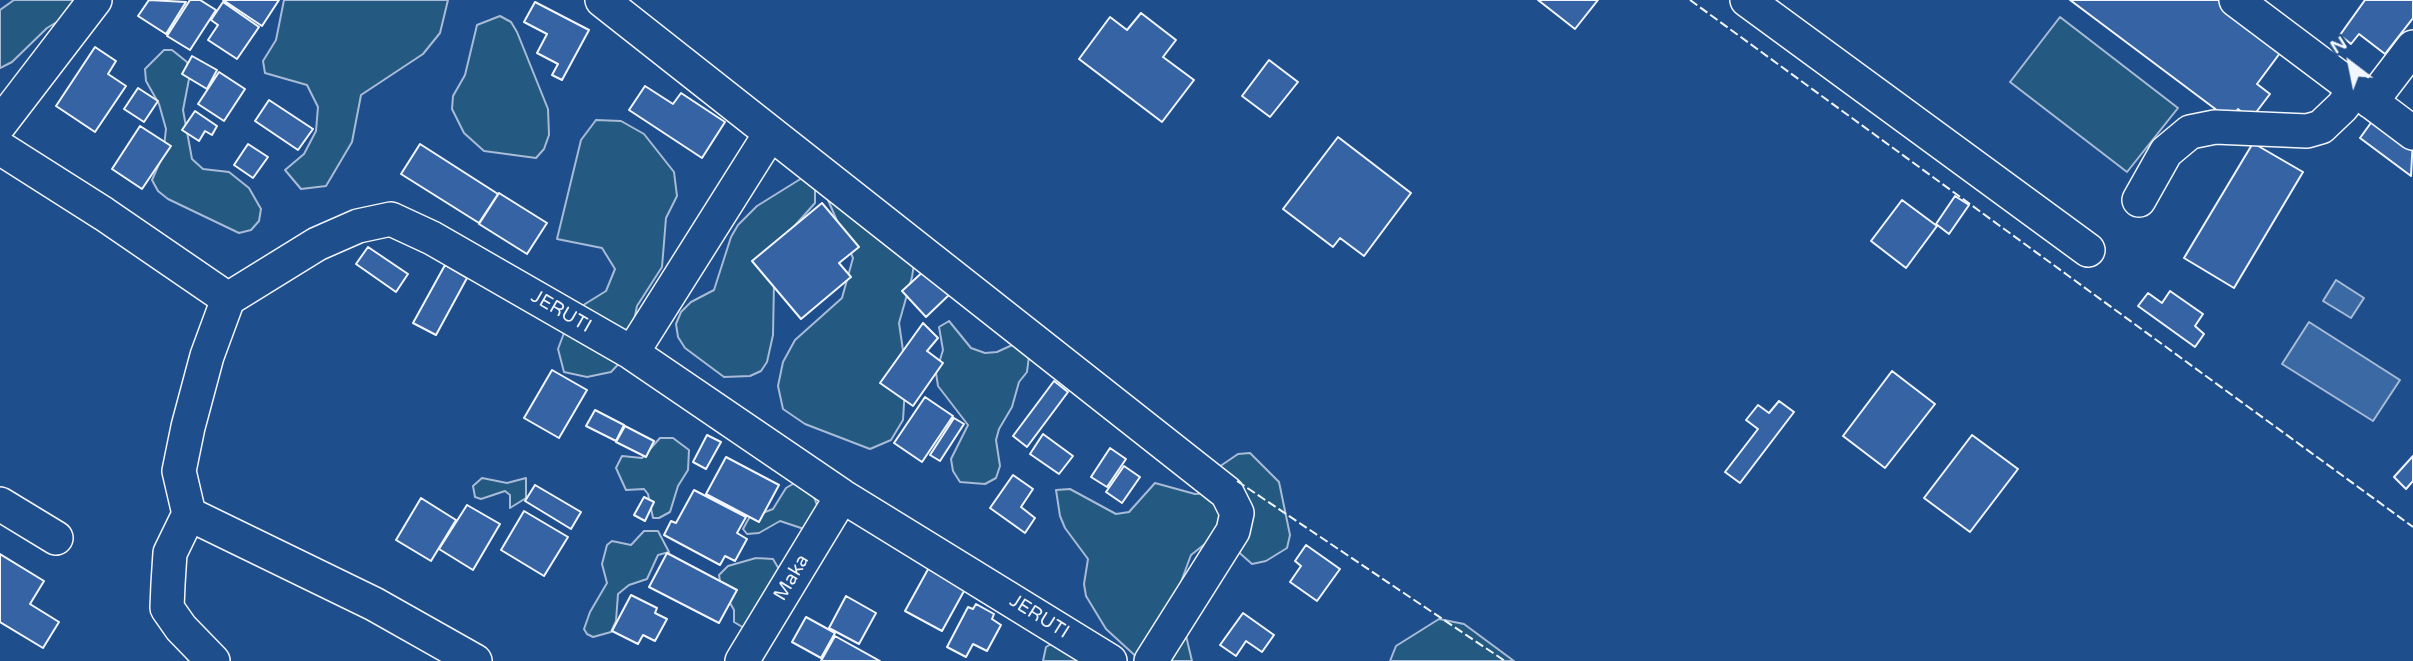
<!DOCTYPE html>
<html>
<head>
<meta charset="utf-8">
<style>
  body { margin:0 }
  #map { position:relative; width:2413px; height:661px; overflow:hidden; background:#1f4e8c; font-family:"Varela Round",sans-serif }
  canvas { display:block }
  .north { position:absolute; left:2315px; top:28px; width:70px; height:70px; -webkit-text-stroke:5px #1f4e8c; paint-order:stroke; rotate:328deg; font-size:19px; font-weight:700; line-height:28px; text-align:center; color:#f2f6ff }
  .north::after { content:''; display:block; margin:auto; width:24px; height:32px; background:#f2f6ff; clip-path:polygon(50% 0,100% 100%,50% 72%,0 100%) }
</style>
</head>
<body>
<div id="map">
<canvas width="2413" height="661"></canvas>
<div class="north">N</div>
</div>
<script>
const ctx = document.querySelector('canvas').getContext('2d');
ctx.lineJoin = 'round';
function fill(path, color) {
  ctx.fillStyle = color;
  ctx.fill(path, 'evenodd');
}
function toPath(rows) {
  const path = new Path2D();
  for (const r of rows) {
    path.moveTo(r[0], r[1]);
    for (let i = 2; i < r.length; i += 2) path.lineTo(r[i], r[i + 1]);
  }
  return path;
}
function stroke(path, color, width, dash) {
  ctx.strokeStyle = color;
  ctx.lineWidth = width;
  ctx.lineCap = dash ? 'butt' : 'round';
  ctx.setLineDash(dash || []);
  ctx.stroke(path);
}
function write(font, color, halo, rows, align = 'center') {
  ctx.font = font + ' "Varela Round",sans-serif';
  ctx.lineWidth = 5;
  ctx.setLineDash([]);
  ctx.textBaseline = 'middle';
  ctx.strokeStyle = halo;
  ctx.fillStyle = color;
  for (const [text, x, y, turn = 0] of rows) {
    ctx.save();
    ctx.translate(x, y);
    ctx.rotate((+turn || 0) * Math.PI / 180);
    ctx.textAlign = isNaN(turn) ? turn : align;
    if (halo) ctx.strokeText(text, 0, 0);
    ctx.fillText(text, 0, 0);
    ctx.restore();
  }
}
const green = toPath([
  [14,0,85,0,80,8,47,28,12,62,0,68,0,10,14,0],
  [284,0,448,0,440,33,423,54,361,95,352,142,326,186,301,189,285,170,304,154,316,131,318,107,307,85,265,73,263,61,276,40,284,0],
  [500,16,511,22,517,32,548,109,549,135,544,149,536,158,484,151,464,133,452,109,453,96,465,75,477,25,500,16],
  [2060,17,2178,108,2127,172,2010,82,2060,17],
  [164,50,172,50,187,62,190,74,183,110,192,159,203,169,229,172,249,188,261,209,259,221,251,230,239,233,168,199,158,191,152,180,163,155,166,129,159,104,146,81,145,69,164,50],
  [596,120,621,121,644,134,674,172,677,196,666,218,662,267,637,306,627,355,611,372,587,377,564,372,558,349,567,325,585,304,606,291,615,269,602,248,557,239,581,140,596,120],
  [802,178,815,179,815,203,783,239,774,282,773,335,767,362,761,371,750,376,724,377,685,348,678,337,676,324,681,312,691,302,714,290,731,237,738,225,757,206,802,178],
  [825,193,916,252,912,277,899,323,906,371,903,420,891,440,870,449,805,424,783,409,778,386,783,362,795,340,842,298,853,258,825,193],
  [949,321,971,348,985,353,997,352,1021,341,1030,348,1027,372,1019,382,1012,407,999,429,996,440,1000,466,996,478,985,484,960,482,953,471,951,459,968,425,938,386,936,373,943,350,939,327,949,321],
  [660,438,673,438,689,450,688,470,678,486,670,512,659,518,653,518,648,494,644,489,626,490,616,468,622,456,642,458,660,438],
  [1250,453,1279,482,1290,535,1287,548,1266,561,1252,564,1234,548,1210,540,1191,555,1178,590,1178,602,1192,661,1141,661,1106,629,1086,596,1084,584,1088,559,1065,528,1060,516,1056,490,1070,489,1116,514,1129,512,1155,483,1195,494,1207,493,1216,469,1238,454,1250,453],
  [482,478,507,483,526,478,526,498,510,508,510,495,505,491,481,499,475,497,473,486,482,478],
  [798,481,812,492,817,505,818,517,807,530,780,521,759,533,747,534,743,529,749,518,773,509,786,488,798,481],
  [644,531,658,531,669,552,658,555,647,579,629,585,618,594,616,621,611,632,593,637,587,634,584,629,590,612,607,583,602,564,607,545,612,541,631,545,644,531],
  [756,558,773,559,786,581,744,628,734,622,734,610,721,587,719,575,728,566,756,558],
  [1439,619,1464,624,1514,661,1390,661,1396,646,1439,619],
  [1058,640,1087,661,1043,661,1046,647,1058,640]
]);
fill(green, '#245a82');
stroke(green, '#a8bbd7', 2);
const water = toPath([
  [2336,280,2364,298,2351,318,2323,301,2336,280],
  [2309,322,2400,380,2373,421,2282,364,2309,322]
]);
fill(water, '#3b69a3');
stroke(water, '#a8bbd7', 2);
const building = toPath([
  [149,0,186,2,166,34,138,16,149,0],
  [190,0,200,0,216,10,190,50,167,36,190,0],
  [223,0,279,0,262,26,223,0],
  [1538,0,1598,0,1575,29,1538,0],
  [2070,0,2218,0,2283,49,2257,84,2270,94,2251,119,2238,109,2230,120,2070,0],
  [2365,0,2413,0,2413,18,2385,54,2359,34,2351,44,2340,35,2365,0],
  [223,2,259,27,237,59,208,40,218,25,211,20,223,2],
  [535,2,589,30,562,80,552,75,558,64,537,53,547,34,524,22,535,2],
  [1141,13,1176,40,1163,57,1194,80,1162,122,1079,59,1110,17,1127,30,1141,13],
  [95,47,116,61,108,74,126,86,95,132,56,106,95,47],
  [192,56,217,70,207,89,182,74,192,56],
  [1269,60,1298,82,1270,117,1242,96,1269,60],
  [219,72,245,89,224,121,198,104,219,72],
  [645,86,673,104,681,93,725,122,702,158,629,110,645,86],
  [138,88,158,101,144,122,124,109,138,88],
  [269,100,313,129,298,150,255,121,269,100],
  [195,111,217,126,212,135,205,131,199,141,182,130,195,111],
  [2378,113,2413,138,2411,176,2360,138,2378,113],
  [140,126,171,146,142,189,112,169,140,126],
  [1338,137,1411,193,1364,256,1340,238,1333,247,1283,209,1338,137],
  [2253,143,2303,172,2234,288,2184,258,2253,143],
  [248,144,268,157,253,178,234,165,248,144],
  [420,144,498,194,479,223,401,174,420,144],
  [499,193,547,223,527,254,479,224,499,193],
  [1955,196,1969,205,1949,234,1936,224,1955,196],
  [1902,200,1937,226,1906,268,1871,241,1902,200],
  [822,203,859,247,839,263,851,277,801,319,752,261,822,203],
  [368,247,408,274,396,292,356,264,368,247],
  [445,265,467,278,436,335,413,323,445,265],
  [927,268,951,293,926,317,902,291,927,268],
  [2170,291,2203,314,2195,326,2204,334,2195,347,2138,306,2148,293,2162,303,2170,291],
  [923,323,938,338,927,351,943,363,913,406,880,383,923,323],
  [552,370,587,390,559,438,524,418,552,370],
  [1892,371,1935,404,1885,468,1843,436,1892,371],
  [1054,381,1068,392,1027,447,1013,436,1054,381],
  [925,397,953,416,922,462,894,443,925,397],
  [1779,401,1794,412,1740,483,1725,472,1758,429,1746,420,1758,405,1769,413,1779,401],
  [595,410,624,425,616,441,586,426,595,410],
  [954,418,964,424,940,461,930,455,954,418],
  [625,426,654,441,646,457,616,442,625,426],
  [1043,434,1073,456,1059,474,1030,454,1043,434],
  [707,435,721,442,706,469,693,462,707,435],
  [1972,435,2018,469,1970,532,1924,498,1972,435],
  [1110,448,1126,459,1107,487,1091,477,1110,448],
  [2413,456,2413,481,2406,489,2394,477,2413,456],
  [726,457,779,485,759,522,706,494,726,457],
  [1124,466,1140,477,1122,503,1106,492,1124,466],
  [1013,475,1033,489,1021,507,1035,518,1025,533,990,508,1013,475],
  [535,485,581,512,571,529,525,501,535,485],
  [694,490,746,517,737,533,747,539,735,561,725,556,720,565,664,535,671,521,676,523,694,490],
  [644,497,654,502,645,521,634,515,644,497],
  [421,498,456,520,431,561,396,540,421,498],
  [467,505,500,524,473,570,439,549,467,505],
  [524,511,568,537,544,576,501,550,524,511],
  [1306,545,1340,569,1317,601,1290,582,1301,566,1295,561,1306,545],
  [667,553,737,590,719,623,649,587,667,553],
  [0,554,44,581,30,604,59,622,43,648,0,622,0,554],
  [932,562,969,582,942,631,905,611,932,562],
  [631,595,657,608,655,613,667,619,655,641,643,635,638,644,612,631,631,595],
  [846,596,876,613,859,644,829,628,846,596],
  [976,604,994,614,992,619,1001,625,987,651,973,644,966,657,947,647,968,607,973,609,976,604],
  [1243,613,1274,635,1262,652,1246,641,1236,656,1220,645,1243,613],
  [806,617,835,633,821,658,792,642,806,617],
  [835,636,880,661,821,661,835,636]
]);
fill(building, '#3563a3');
stroke(building, '#f2f6ff', 2);
const minor = toPath([
  [602,0,1227,493,1237,513,1233,531,1151,661],
  [1747,0,2088,250],
  [2236,0,2413,133],
  [2371,102,2413,47],
  [0,124,95,0],
  [0,148,104,214,228,299,317,244,358,226,391,219,432,238,632,353,842,496,1110,661],
  [2139,200,2166,152,2190,132,2215,127,2307,131,2321,127,2342,107,2355,90],
  [632,353,770,134],
  [0,504,56,538],
  [189,514,374,604,475,661],
  [213,661,181,628,167,608,168,584,170,553,189,514,179,471,188,427,207,356,228,299],
  [742,661,842,496]
]);
stroke(minor, '#f2f6ff', 36);
stroke(minor, '#1f4e8c', 33);
stroke(toPath([
  [1690,0,2413,527],
  [1237,481,1505,661]
]), '#f2f6ff', 2, [9, 3.5]);
write('19px', '#f2f6ff', '#1f4e8c', [
  ["JERUTI",561,312,30],
  ["Maka",792,578,-59],
  ["JERUTI",1039,617,32]
]);
</script>
</body>
</html>
